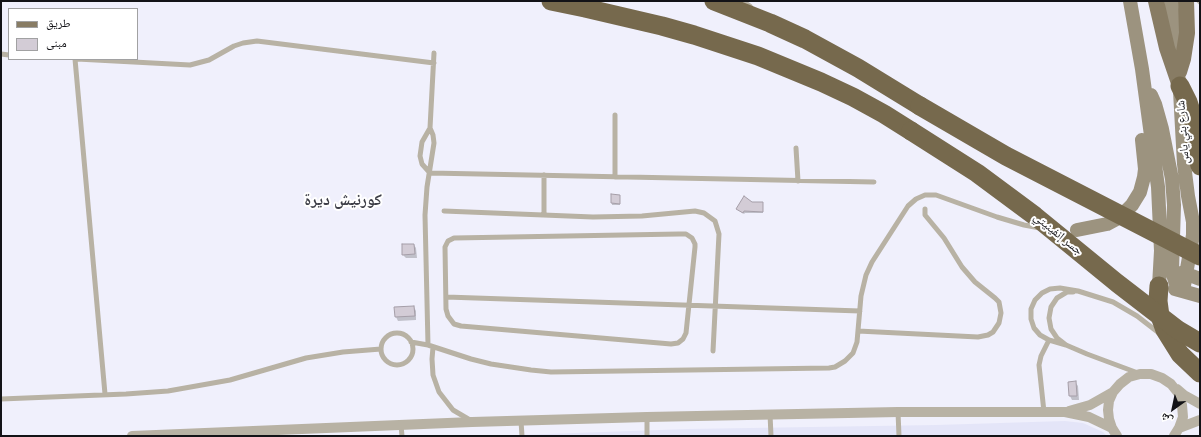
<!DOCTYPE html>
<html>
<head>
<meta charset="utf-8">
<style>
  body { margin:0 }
  #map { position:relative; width:1201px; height:437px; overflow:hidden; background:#f0f0fc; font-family:"Noto Serif","Noto Naskh Arabic",serif }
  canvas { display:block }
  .frame { position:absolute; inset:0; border:2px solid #131317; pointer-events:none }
  .legend { position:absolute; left:8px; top:8px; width:130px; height:52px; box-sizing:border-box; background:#fff; border:1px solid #a1a1a2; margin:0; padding:5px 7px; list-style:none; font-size:12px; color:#131317 }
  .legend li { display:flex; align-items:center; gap:8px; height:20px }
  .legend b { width:20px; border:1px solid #a1a1a2 }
  .north { position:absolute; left:1153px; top:389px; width:40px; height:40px; -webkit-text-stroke:3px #fff; paint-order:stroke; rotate:213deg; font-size:11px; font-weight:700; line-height:16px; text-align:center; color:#131317 }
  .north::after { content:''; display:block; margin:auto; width:14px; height:18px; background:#131317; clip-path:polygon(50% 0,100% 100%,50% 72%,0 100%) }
</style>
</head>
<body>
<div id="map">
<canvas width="1201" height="437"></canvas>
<div class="frame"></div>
<ul class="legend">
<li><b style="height:5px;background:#887c64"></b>طريق</li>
<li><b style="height:11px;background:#d3ccd6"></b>مبنى</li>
</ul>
<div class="north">ش</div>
</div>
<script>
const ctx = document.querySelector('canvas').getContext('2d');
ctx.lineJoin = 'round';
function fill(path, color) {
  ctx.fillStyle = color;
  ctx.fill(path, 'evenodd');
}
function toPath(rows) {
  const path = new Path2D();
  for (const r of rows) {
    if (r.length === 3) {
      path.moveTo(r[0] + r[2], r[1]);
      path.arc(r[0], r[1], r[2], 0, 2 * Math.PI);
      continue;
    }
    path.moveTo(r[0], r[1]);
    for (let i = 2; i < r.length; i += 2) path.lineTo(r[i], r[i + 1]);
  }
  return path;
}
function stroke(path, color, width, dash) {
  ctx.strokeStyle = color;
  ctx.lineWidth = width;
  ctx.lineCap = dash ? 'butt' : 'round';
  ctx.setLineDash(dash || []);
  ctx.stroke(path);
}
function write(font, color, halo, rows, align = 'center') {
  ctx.font = font + ' "Noto Serif","Noto Naskh Arabic",serif';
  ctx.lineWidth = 4;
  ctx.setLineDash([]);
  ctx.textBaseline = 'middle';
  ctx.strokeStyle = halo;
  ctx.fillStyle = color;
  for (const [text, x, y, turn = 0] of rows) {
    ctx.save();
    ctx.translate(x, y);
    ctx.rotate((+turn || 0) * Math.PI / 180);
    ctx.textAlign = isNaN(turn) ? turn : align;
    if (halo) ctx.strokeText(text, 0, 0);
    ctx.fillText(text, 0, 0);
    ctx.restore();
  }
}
fill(toPath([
  [1065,421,1083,423,1103,432,1107,436,491,436,687,429,936,425]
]), '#e4e5f8');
fill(toPath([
  [619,196,620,205,612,205,612,203],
  [752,203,762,203,763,213,745,213,744,214,737,209],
  [414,245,416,248,417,258,406,258,403,255],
  [414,307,416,311,416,320,398,321,396,317],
  [1075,382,1078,386,1079,400,1072,400,1070,396,1069,383]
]), '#0003');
const building = toPath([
  [611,194,620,195,620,204,611,203,611,194],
  [744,196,752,202,763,202,763,212,744,211,743,213,736,209,744,196],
  [402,244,414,244,415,254,402,255,402,244],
  [414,306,415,316,395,317,394,307,414,306],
  [1076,381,1077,396,1069,396,1068,382,1076,381]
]);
fill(building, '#d3ccd6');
stroke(building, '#a59ea8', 1);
stroke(toPath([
  [742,1,750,6],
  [1199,1,1200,2],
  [1,54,9,55],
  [75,59,105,394],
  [77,59,190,65,209,60,234,46,243,43,257,41,434,63],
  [615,115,615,177],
  [430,128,422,142,420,156,422,164,430,173,874,182],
  [796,148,798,181],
  [444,211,593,217,642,216,695,211,704,213,715,221,719,234,713,351],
  [544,215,544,175],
  [679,234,686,234,692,238,695,244,695,247,686,333,683,339,678,343,671,344,461,326,454,324,448,316,446,309,445,247,448,241,454,238,679,234],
  [1073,292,1067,292,1057,298,1051,307,1049,318,1051,329,1057,338,1066,345,1087,354,1138,373],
  [446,297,860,311],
  [858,331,978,337,988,335,993,332,999,323,1001,313,999,302,995,298,975,282,962,267,944,238,925,215,925,209],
  [397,349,16],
  [411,342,428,345,471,359,491,364,531,370,551,372,829,368,835,367,845,361,853,353,857,342,861,296,866,275,872,262,908,206,916,199,925,195,936,195,997,217,1024,225,1040,228],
  [428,345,425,215,427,187,434,143,433,135,430,128,434,53],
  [1066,345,1049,340,1040,335,1034,328,1031,319,1031,309,1035,300,1042,293,1050,289,1060,288,1078,291,1113,302,1137,316,1159,333],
  [433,347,432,359,433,375,439,392,453,410,470,420],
  [1,399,126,394,168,391,230,380,306,358,343,352,381,349],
  [898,412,899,436],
  [1044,412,1039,365,1041,356,1049,340],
  [770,414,771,436],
  [647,417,647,436],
  [521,421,522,436],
  [401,425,402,436]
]), '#b8b2a4', 5);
stroke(toPath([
  [1177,389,1184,395,1200,404],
  [1069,411,1090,405,1113,392],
  [1179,428,1200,420],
  [132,436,472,422,647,417,898,412,1065,412,1089,417,1112,428],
  [1117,436,1112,428,1109,419,1108,410,1109,401,1113,392,1120,384,1129,377,1140,374,1151,374,1162,378,1171,384,1179,394,1182,405,1183,417,1179,428,1174,436]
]), '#b8b2a4', 10);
stroke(toPath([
  [1130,1,1142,69,1158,187,1161,251,1159,286],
  [1171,1,1178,64],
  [1180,91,1184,164,1188,196,1193,222,1193,235,1183,291],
  [1151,95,1155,104,1162,129,1172,179,1174,205,1172,271,1175,281,1178,287,1183,291],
  [1077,230,1107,224,1120,217,1132,205,1140,192,1144,177,1145,169,1142,140],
  [1177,273,1187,274,1200,279],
  [1175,289,1200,296]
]), '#9c937f', 14);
stroke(toPath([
  [1156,1,1167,48,1180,86],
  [1179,72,1183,59,1187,33,1186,1]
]), '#887c64', 16);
stroke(toPath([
  [551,1,585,8,662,26,694,35,758,56,821,82,853,97,884,114,911,131],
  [714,1,770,23,805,39,858,68,920,106],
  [1180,86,1188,102,1191,111,1195,144,1200,166],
  [1159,286,1158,301,1160,316,1165,330,1180,354,1200,373]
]), '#76694d', 19);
stroke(toPath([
  [920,106,1006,156,1200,256],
  [911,131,977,173,1035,216,1117,283,1178,330,1200,343]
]), '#76694d', 19);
write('12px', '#131317', '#fff', [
  ["شارع بني ياس",1183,132,-94],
  ["جسر إنفينيتي",1058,234,39]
]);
write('bold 16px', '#3d3e47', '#fff', [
  ["كورنيش ديرة",343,200]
]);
</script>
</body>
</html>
